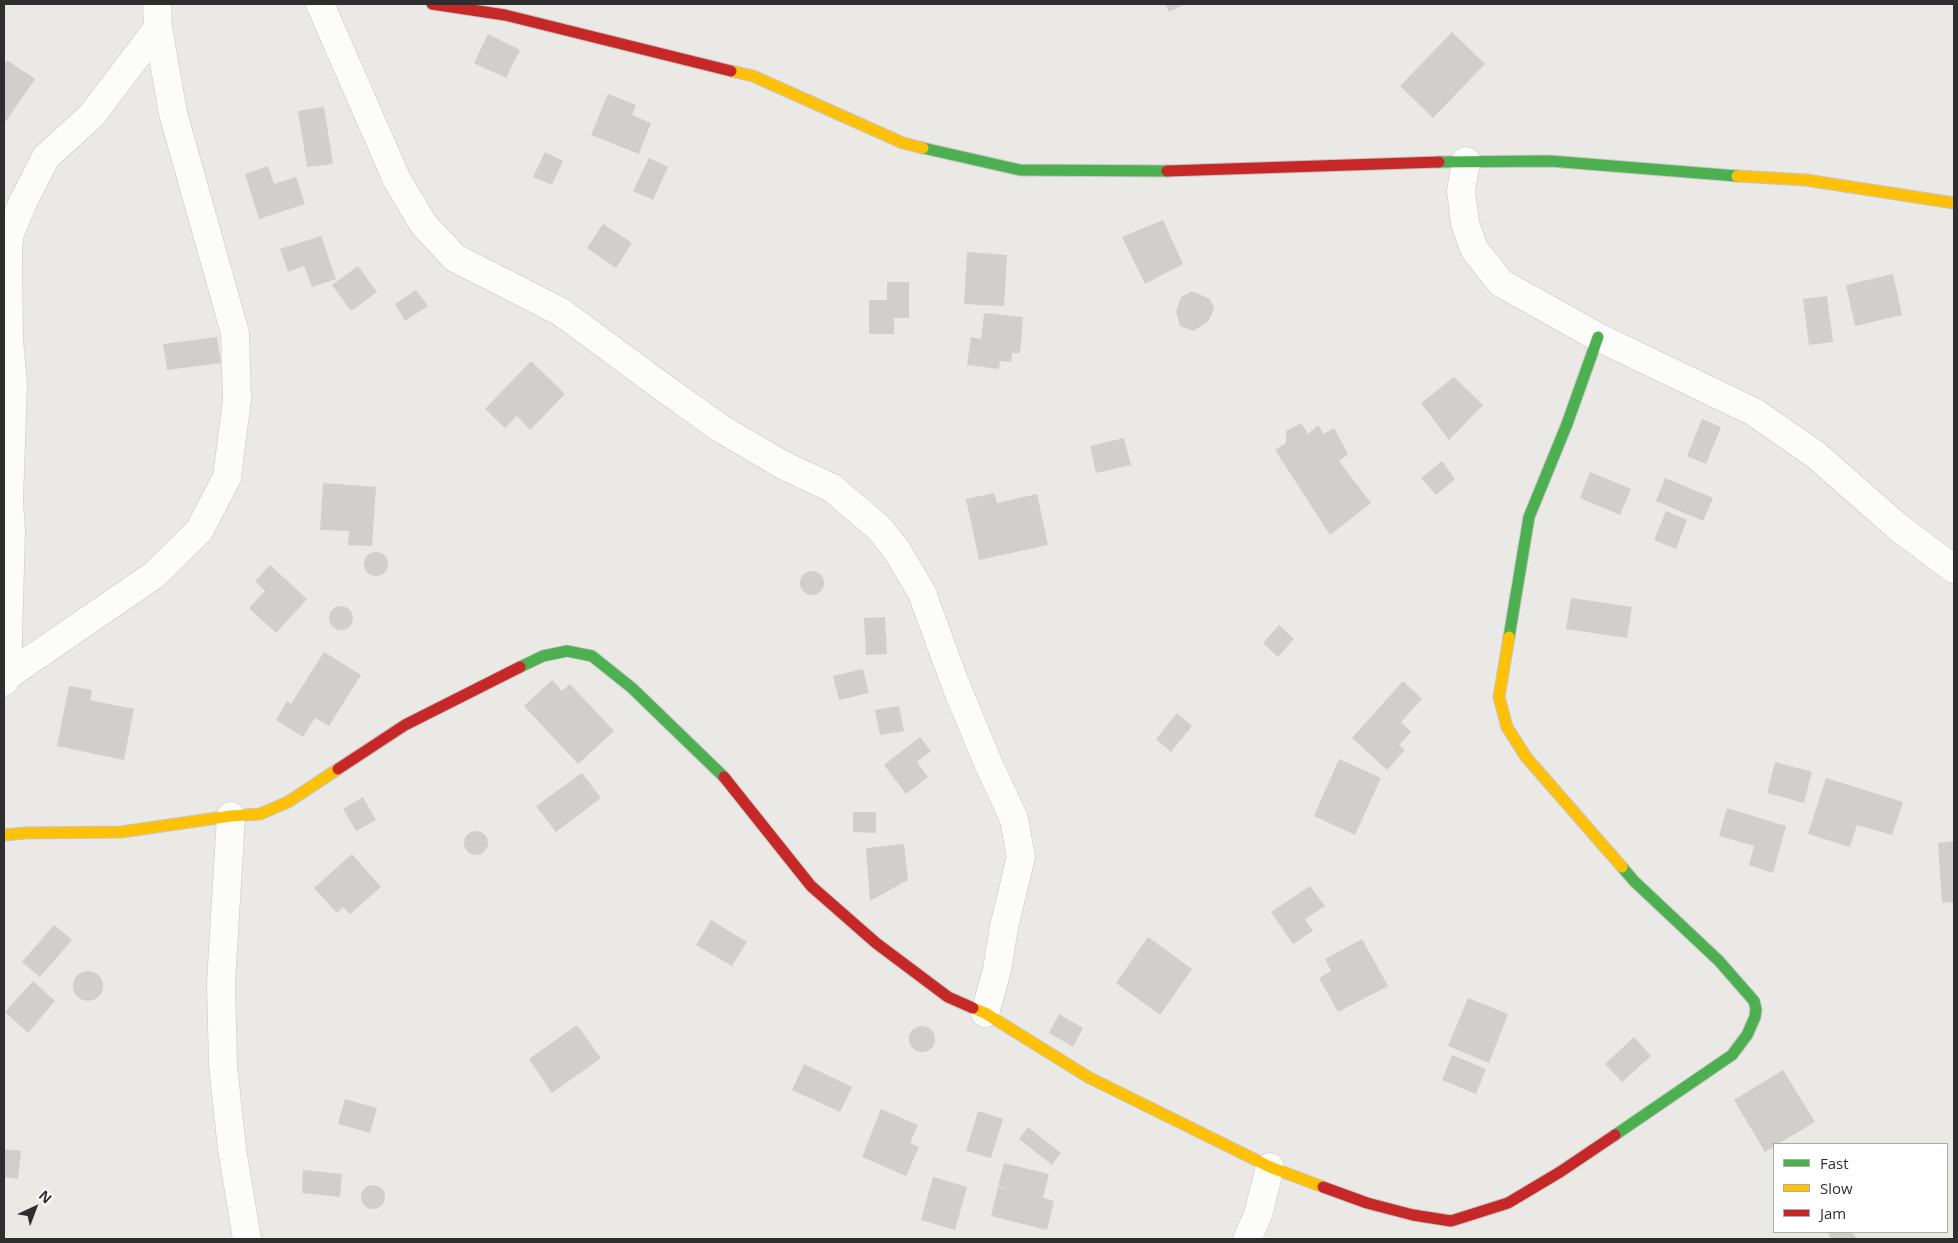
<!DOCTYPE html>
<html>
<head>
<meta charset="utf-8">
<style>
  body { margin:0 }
  #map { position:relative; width:1958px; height:1243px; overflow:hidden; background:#ebe9e5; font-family:"Open Sans",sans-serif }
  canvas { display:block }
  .frame { position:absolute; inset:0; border:5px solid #2e2e2e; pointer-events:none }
  .legend { position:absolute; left:1773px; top:1143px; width:175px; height:90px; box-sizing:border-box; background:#fff; border:1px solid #ababab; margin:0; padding:6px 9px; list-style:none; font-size:15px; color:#2e2e2e }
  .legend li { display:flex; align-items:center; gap:10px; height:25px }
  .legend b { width:25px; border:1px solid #ababab }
  .north { position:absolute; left:10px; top:1183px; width:50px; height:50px; -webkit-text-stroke:4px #fff; paint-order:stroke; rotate:43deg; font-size:14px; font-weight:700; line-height:20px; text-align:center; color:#2e2e2e }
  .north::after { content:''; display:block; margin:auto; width:18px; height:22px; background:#2e2e2e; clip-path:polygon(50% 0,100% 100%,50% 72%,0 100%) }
</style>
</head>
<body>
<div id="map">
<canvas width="1958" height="1243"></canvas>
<div class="frame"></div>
<ul class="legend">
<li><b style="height:6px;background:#4caf50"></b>Fast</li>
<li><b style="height:6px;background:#ffc107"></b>Slow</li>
<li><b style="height:6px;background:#c62828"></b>Jam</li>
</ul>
<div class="north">N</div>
</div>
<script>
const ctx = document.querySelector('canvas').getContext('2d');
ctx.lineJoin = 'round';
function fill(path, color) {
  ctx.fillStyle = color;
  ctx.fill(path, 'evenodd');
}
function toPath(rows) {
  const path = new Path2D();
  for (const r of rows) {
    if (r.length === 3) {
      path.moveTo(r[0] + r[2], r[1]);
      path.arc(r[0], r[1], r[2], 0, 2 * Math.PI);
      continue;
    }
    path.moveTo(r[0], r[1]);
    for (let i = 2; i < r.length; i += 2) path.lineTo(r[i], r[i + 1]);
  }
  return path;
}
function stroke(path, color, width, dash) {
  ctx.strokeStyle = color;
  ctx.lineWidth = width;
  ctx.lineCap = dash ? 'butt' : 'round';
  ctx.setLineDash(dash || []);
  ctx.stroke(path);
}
fill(toPath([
  [1165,4,1185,4,1169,12],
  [1452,32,1485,64,1433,118,1400,86],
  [488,34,520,50,506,78,474,63],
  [7,60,35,79,4,124,4,65],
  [608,94,636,105,632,115,651,123,639,154,591,135],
  [324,107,333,164,307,167,298,111],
  [545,152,563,161,552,185,533,177],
  [649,158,668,167,653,200,633,191],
  [268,166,274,184,296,177,305,204,259,219,245,174],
  [1163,220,1183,264,1145,284,1122,237],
  [603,224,632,243,616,268,587,248],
  [321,236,336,279,312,287,304,266,288,272,280,249],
  [967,252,1007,255,1004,306,964,304],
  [358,266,377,292,351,311,332,285],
  [1893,274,1902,315,1855,326,1846,285],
  [887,282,909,282,909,318,894,318,894,334,869,334,869,300,887,300],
  [416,290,428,306,405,321,395,304],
  [1192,291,1210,299,1214,309,1208,322,1193,331,1180,326,1176,312,1181,297],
  [1827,296,1833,342,1809,345,1803,299],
  [984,313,1023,317,1020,353,1012,353,1011,362,1000,361,999,369,967,365,971,337,981,339],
  [217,337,221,363,167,370,163,344],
  [531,361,565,394,530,430,517,416,505,428,485,409],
  [1454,377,1483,405,1449,440,1421,403],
  [1702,419,1721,427,1706,464,1687,456],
  [1301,423,1308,434,1318,425,1324,434,1334,428,1348,454,1339,461,1371,503,1330,535,1275,450,1286,443,1286,431],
  [1124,438,1131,465,1096,473,1090,446],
  [1442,461,1455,479,1436,495,1421,478],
  [1590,472,1631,489,1620,515,1580,498],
  [1665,478,1713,498,1703,521,1656,501],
  [323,483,376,487,372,546,348,545,349,531,320,530],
  [994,493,997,503,1037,494,1048,545,979,560,966,499],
  [1666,511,1687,520,1676,549,1654,540],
  [376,564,12],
  [270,565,307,599,276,633,249,608,265,591,255,581],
  [812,583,12],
  [1571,598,1632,607,1627,638,1566,629],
  [341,618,12],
  [885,617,887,654,866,655,864,618],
  [1279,625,1294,639,1278,657,1263,643],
  [324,652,361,675,329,726,315,718,303,737,276,720,287,701,291,704],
  [863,669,869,693,839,700,833,676],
  [552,680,562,691,570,684,614,731,578,764,524,706],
  [1403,681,1422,699,1401,722,1411,732,1399,745,1405,750,1387,770,1352,738],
  [69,686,92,690,90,700,134,709,124,760,57,746],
  [899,706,904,731,880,735,875,710],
  [1177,713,1192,726,1171,752,1156,739],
  [920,737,931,751,917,762,928,777,906,794,884,765],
  [1339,759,1381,778,1355,835,1314,816],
  [1775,762,1812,772,1804,803,1767,793],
  [582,773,601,798,556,832,536,806],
  [1826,778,1903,802,1892,835,1857,825,1850,847,1808,834],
  [363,797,376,820,356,831,343,809],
  [1727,808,1786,826,1773,873,1749,865,1754,846,1719,836],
  [853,812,876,812,876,833,853,832],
  [476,843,12],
  [1954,841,1954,902,1942,903,1938,843],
  [904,844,908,880,870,901,866,848],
  [352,854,381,887,350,914,343,907,337,913,314,888],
  [1310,886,1325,906,1305,919,1313,931,1293,944,1271,912],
  [711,920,747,942,732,966,696,945],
  [54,925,72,940,40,977,22,962],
  [1148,937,1192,969,1160,1015,1116,983],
  [1362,939,1388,986,1338,1012,1319,978,1331,971,1325,959],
  [88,986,15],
  [33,981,55,1001,28,1033,5,1012],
  [1468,998,1508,1014,1489,1063,1448,1046],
  [1059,1014,1083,1028,1073,1047,1049,1033],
  [577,1025,601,1058,552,1093,529,1059],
  [922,1039,13],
  [1634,1037,1651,1056,1622,1082,1605,1064],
  [1452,1055,1486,1069,1476,1094,1442,1080],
  [804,1064,852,1087,840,1112,792,1090],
  [1783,1070,1815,1122,1778,1144,1774,1144,1774,1147,1765,1152,1734,1100],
  [345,1099,377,1108,370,1133,338,1124],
  [881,1109,918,1125,910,1143,919,1147,906,1176,862,1157],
  [978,1111,1003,1119,991,1158,966,1151],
  [1028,1127,1061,1153,1052,1165,1019,1139],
  [4,1149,21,1151,18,1179,4,1177],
  [1004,1163,1049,1174,1043,1198,1054,1201,1047,1230,991,1216,998,1187,1013,1190,998,1186],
  [303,1170,342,1174,340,1197,302,1193],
  [933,1177,967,1187,955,1230,921,1220],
  [373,1197,12],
  [1830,1232,1852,1232,1857,1239,1831,1239,1828,1233]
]), '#d0cfcb');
const street = toPath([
  [320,4,397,180,424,225,455,258,561,312,657,383,720,428,783,465,832,488,879,528,898,552,922,593,956,686,989,765,1014,819,1021,857,1004,927,997,970,985,1013],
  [1466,161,1461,191,1465,223,1474,249,1501,283,1598,337,1754,412,1816,455,1898,527,1954,569],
  [7,676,154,575,199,531,227,477,237,400,235,333,173,113,158,28,157,4],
  [4,682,7,676,11,532,9,502,13,383,9,340,8,250,10,233,23,202,46,157,92,115,158,28],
  [231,816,221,983,223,1065,232,1149,247,1239],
  [1247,1239,1258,1215,1270,1167]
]);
const fast = toPath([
  [923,148,1020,170,1167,171],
  [1439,162,1550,161,1737,176],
  [1509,637,1529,517,1567,424,1598,337],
  [520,667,543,656,567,651,592,656,632,688,724,777],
  [1615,1135,1732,1055,1747,1035,1755,1017,1756,1009,1754,1001,1719,961,1634,881,1622,867]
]);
const slow = toPath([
  [731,71,753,76,903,143,923,148],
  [1737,176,1806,180,1954,203],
  [1509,637,1499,697,1507,727,1526,757,1622,867],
  [4,835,25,833,121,832,231,816,260,814,288,802,338,769],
  [973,1008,985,1013,1088,1077,1270,1167,1323,1187]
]);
const jam = toPath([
  [432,4,505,15,731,71],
  [1167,171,1439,162],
  [338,769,405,725,520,667],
  [724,777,811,886,876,943,948,997,973,1008],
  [1323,1187,1367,1203,1413,1215,1451,1221,1508,1203,1560,1172,1615,1135]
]);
stroke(street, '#c6c5c4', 29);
stroke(fast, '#c6c5c4', 13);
stroke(slow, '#c6c5c4', 13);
stroke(jam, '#c6c5c4', 13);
stroke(street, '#fcfcfb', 28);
stroke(fast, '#4caf50', 11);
stroke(slow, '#ffc107', 11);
stroke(jam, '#c62828', 11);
</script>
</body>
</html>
